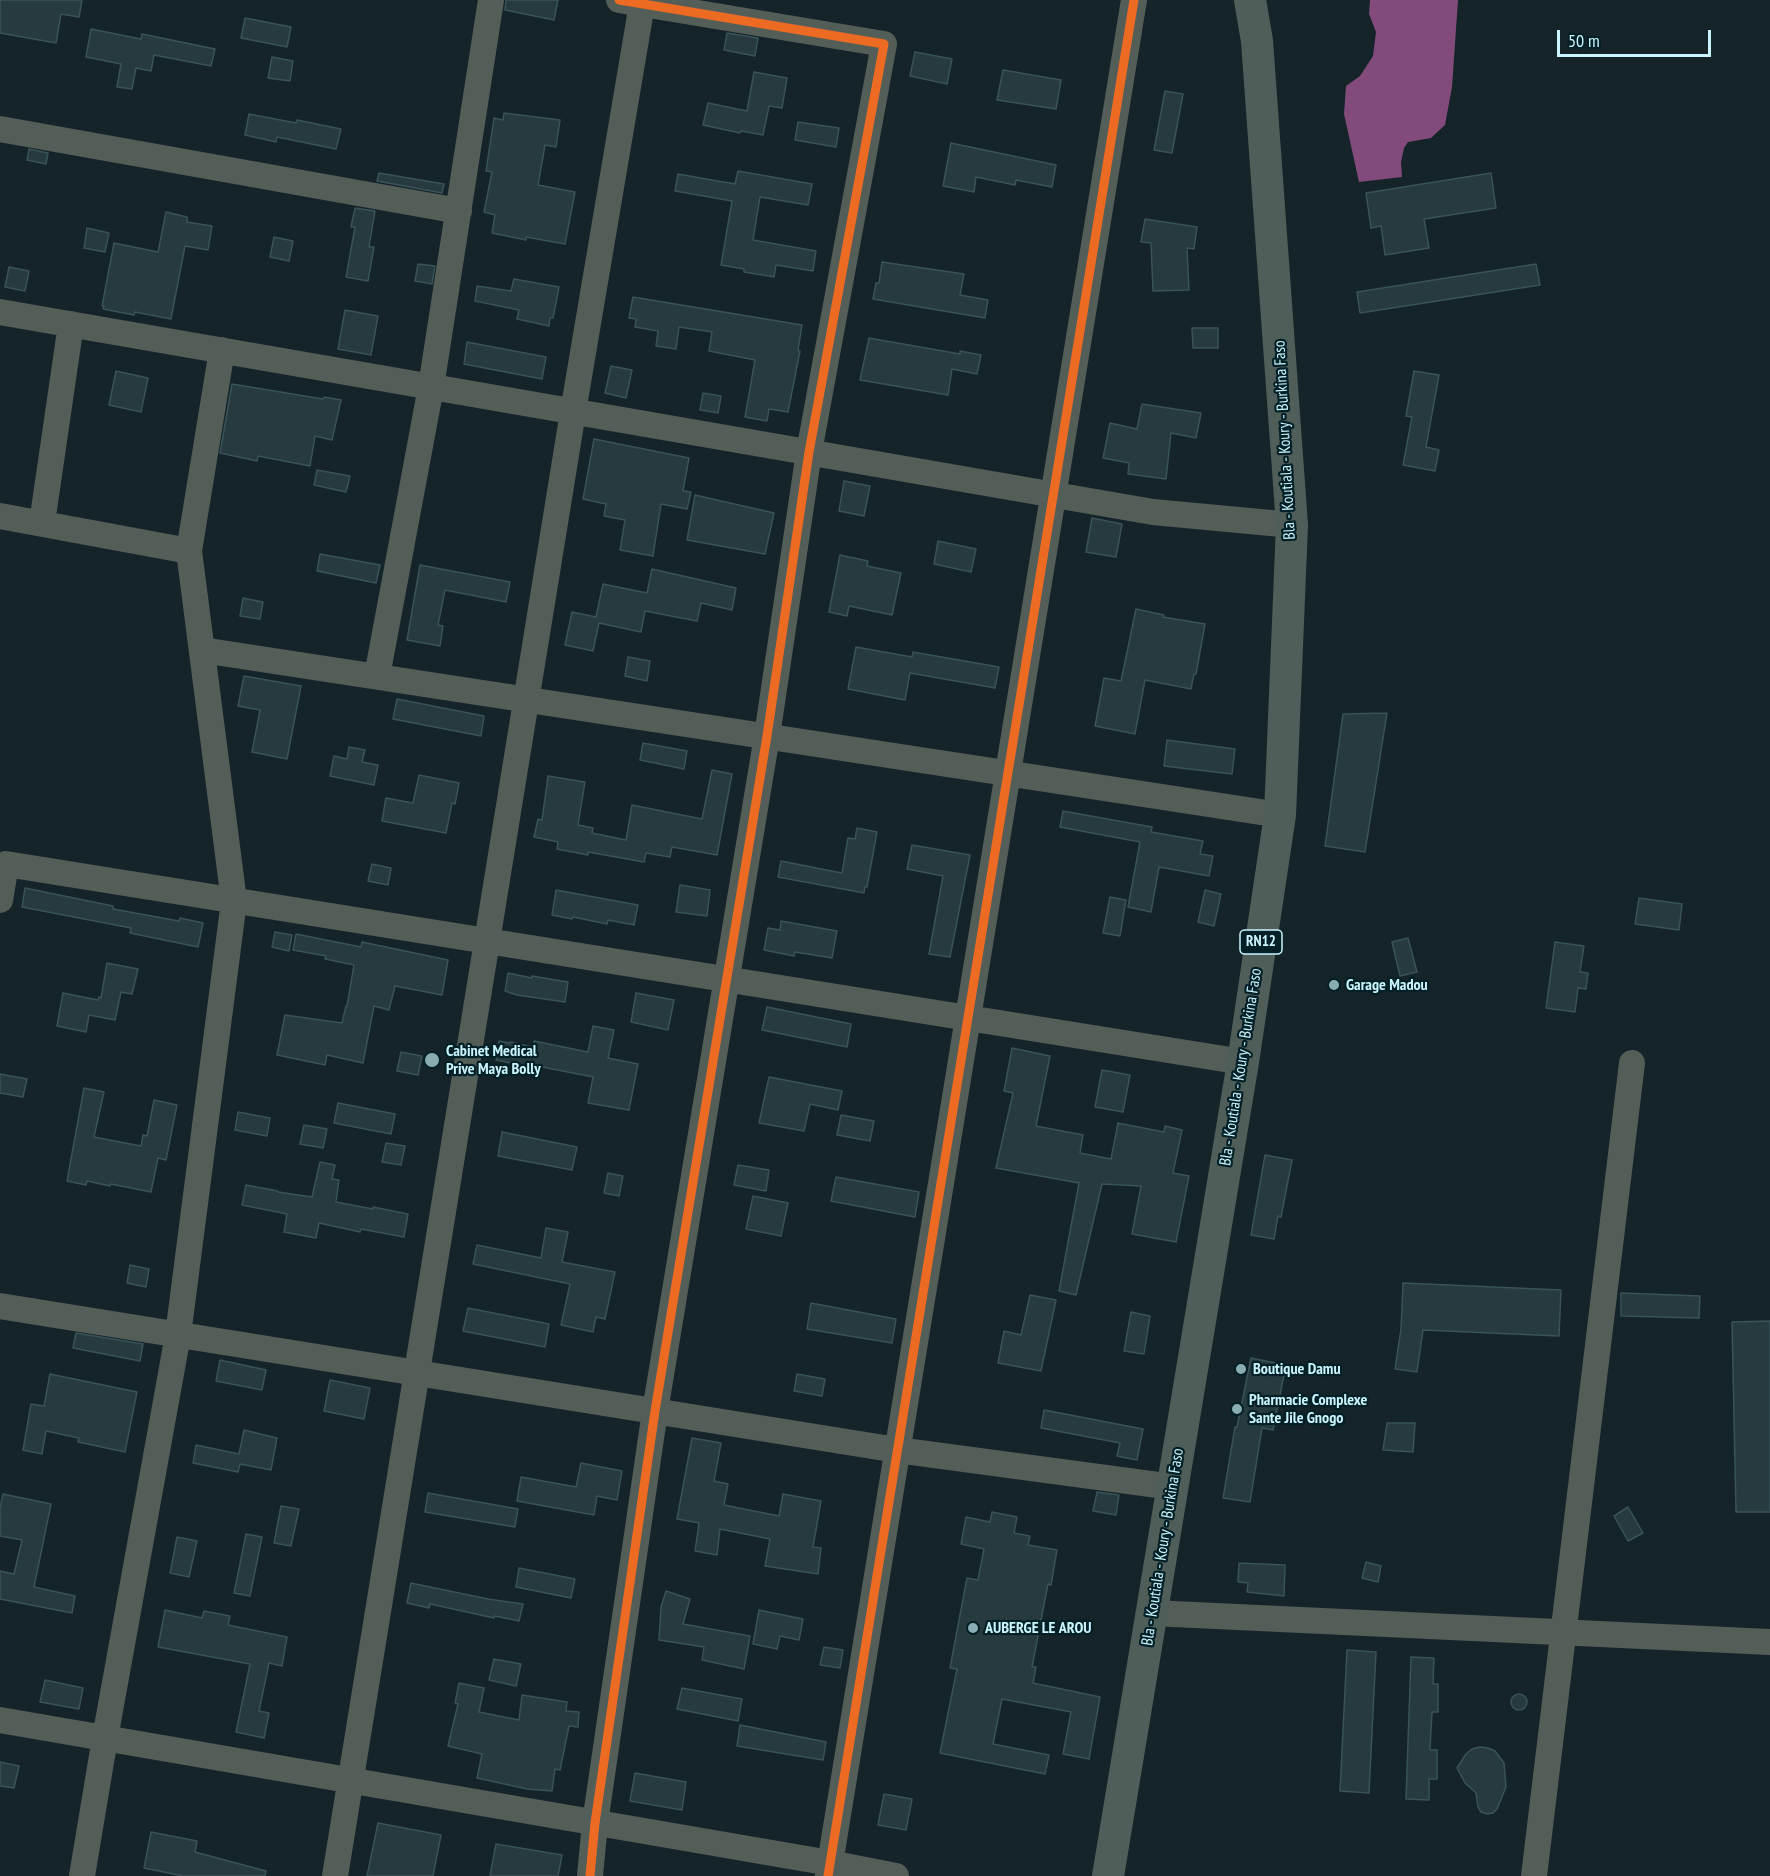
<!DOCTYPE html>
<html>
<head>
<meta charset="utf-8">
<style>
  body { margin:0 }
  #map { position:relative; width:1770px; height:1876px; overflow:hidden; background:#142428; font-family:"PT Sans Narrow",sans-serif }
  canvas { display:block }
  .scale { position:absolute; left:1557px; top:30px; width:154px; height:27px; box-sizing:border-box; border:3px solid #caf5fe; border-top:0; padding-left:8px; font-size:18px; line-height:21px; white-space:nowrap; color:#caf5fe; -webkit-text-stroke:4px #022026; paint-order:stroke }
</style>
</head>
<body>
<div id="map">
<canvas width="1770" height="1876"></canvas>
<div class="scale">50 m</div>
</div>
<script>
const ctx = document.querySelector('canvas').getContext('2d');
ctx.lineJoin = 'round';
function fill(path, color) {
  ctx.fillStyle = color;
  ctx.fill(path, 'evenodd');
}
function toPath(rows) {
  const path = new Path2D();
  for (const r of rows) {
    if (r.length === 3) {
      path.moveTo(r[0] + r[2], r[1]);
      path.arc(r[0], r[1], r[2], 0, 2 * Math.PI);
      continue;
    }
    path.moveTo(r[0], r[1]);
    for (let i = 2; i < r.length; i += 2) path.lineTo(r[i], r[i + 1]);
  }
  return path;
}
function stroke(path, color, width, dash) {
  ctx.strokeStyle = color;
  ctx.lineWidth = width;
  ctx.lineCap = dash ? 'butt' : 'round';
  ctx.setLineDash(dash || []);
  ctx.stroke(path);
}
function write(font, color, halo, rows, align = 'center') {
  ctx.font = font + ' "PT Sans Narrow",sans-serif';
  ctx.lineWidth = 4.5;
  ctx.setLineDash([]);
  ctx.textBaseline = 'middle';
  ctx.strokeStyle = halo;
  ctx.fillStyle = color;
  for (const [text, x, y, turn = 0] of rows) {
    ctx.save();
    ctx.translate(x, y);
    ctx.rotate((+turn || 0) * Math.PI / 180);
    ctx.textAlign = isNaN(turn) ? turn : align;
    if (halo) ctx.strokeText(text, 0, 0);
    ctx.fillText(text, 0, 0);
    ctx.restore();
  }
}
fill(toPath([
  [1370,0,1458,0,1452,87,1445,125,1431,138,1408,142,1404,148,1401,162,1402,177,1359,182,1344,114,1346,86,1360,76,1373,56,1376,32,1369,14]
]), '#824b7c');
const building = toPath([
  [0,0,82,0,79,17,61,14,56,43,0,33,0,0],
  [506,0,558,0,554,20,505,10,506,0],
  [245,18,291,27,287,47,241,38,245,18],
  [91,29,141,39,142,34,215,49,211,66,154,55,151,71,136,68,132,89,117,87,121,64,86,57,91,29],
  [727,33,758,38,755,56,724,50,727,33],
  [915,52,952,59,947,84,910,76,915,52],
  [272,57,293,61,290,81,268,78,272,57],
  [1003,70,1061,80,1056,109,997,100,1003,70],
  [754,72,787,78,782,108,769,106,763,135,741,131,740,133,703,125,708,103,747,111,754,72],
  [1165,91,1183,94,1172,153,1154,150,1165,91],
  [504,113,560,120,556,147,545,145,538,185,575,192,565,244,526,237,526,240,492,233,495,215,484,212,492,172,486,171,494,118,503,120,504,113],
  [249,114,296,123,297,120,341,129,336,149,277,137,276,142,245,135,249,114],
  [798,122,839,128,836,147,795,140,798,122],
  [951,143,1056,165,1052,187,1016,180,1015,185,976,177,974,192,943,186,951,143],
  [29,149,48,153,46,164,27,160,29,149],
  [738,171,812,184,808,205,760,197,753,240,816,251,813,271,776,265,774,277,744,272,744,269,721,265,732,201,675,191,678,174,735,184,738,171],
  [379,173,444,184,442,193,377,181,379,173],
  [1491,173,1496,208,1424,219,1429,248,1385,255,1381,226,1371,228,1366,193,1491,173],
  [355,208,375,211,369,247,374,247,368,281,346,277,355,227,351,227,355,208],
  [166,212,187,217,187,222,212,226,208,250,185,246,171,319,135,312,134,315,103,309,104,306,102,306,114,243,158,252,166,212],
  [1145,219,1197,227,1194,249,1187,248,1189,290,1153,291,1151,243,1141,242,1145,219],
  [87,228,109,233,105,252,84,248,87,228],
  [274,237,293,241,289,261,270,257,274,237],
  [882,262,964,274,960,295,988,300,985,318,873,299,876,283,879,283,882,262],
  [418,264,435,266,432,284,415,281,418,264],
  [1536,264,1540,285,1360,313,1357,292,1536,264],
  [9,267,29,271,25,291,5,287,9,267],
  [514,279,559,287,553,318,550,318,549,326,517,319,519,310,475,301,477,286,511,291,514,279],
  [633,297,802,325,798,350,800,351,788,412,769,409,767,421,745,417,755,360,709,351,712,332,679,327,676,349,656,346,658,331,635,327,636,319,629,318,633,297],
  [345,310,378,316,371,355,338,349,345,310],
  [1192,328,1218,328,1218,348,1193,348,1192,328],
  [869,338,960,354,960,351,981,355,977,374,952,369,948,395,860,380,869,338],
  [467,342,546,357,542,379,464,364,467,342],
  [611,366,632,370,626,398,605,393,611,366],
  [116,371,148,378,141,412,109,405,116,371],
  [1414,371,1439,375,1426,447,1439,450,1435,471,1403,465,1412,417,1406,416,1414,371],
  [232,384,323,399,324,397,341,400,332,440,315,436,310,466,258,456,257,461,220,453,232,384],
  [703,393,721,396,718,413,700,410,703,393],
  [1142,404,1201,413,1196,438,1171,433,1166,479,1128,474,1129,463,1103,458,1110,423,1137,429,1142,404],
  [594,439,689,458,683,491,691,492,687,509,661,504,653,556,620,550,625,520,604,516,606,504,583,499,594,439],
  [317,470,350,476,346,492,314,485,317,470],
  [844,481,870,486,864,516,839,511,844,481],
  [695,495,774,513,765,554,687,540,695,495],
  [1092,518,1122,524,1116,557,1086,552,1092,518],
  [938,541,976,549,971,572,934,564,938,541],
  [320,554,380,565,376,583,317,571,320,554],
  [840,555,868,561,867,566,901,573,892,615,849,606,847,616,829,612,840,555],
  [420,565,510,582,506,602,445,590,438,625,443,626,440,646,407,640,420,565],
  [652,569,736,588,732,610,701,603,697,621,645,611,641,632,599,623,593,651,565,645,572,612,596,617,603,584,647,593,652,569],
  [243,598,263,602,260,619,240,616,243,598],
  [1136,609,1164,615,1163,617,1205,624,1196,674,1194,674,1191,689,1145,680,1135,734,1095,726,1104,678,1121,681,1136,609],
  [856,647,912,657,913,652,999,667,995,688,910,673,905,700,848,689,856,647],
  [628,657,650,661,647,681,625,676,628,657],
  [244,676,301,686,287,759,252,752,260,710,238,706,244,676],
  [397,699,484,716,481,736,393,719,397,699],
  [1387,713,1365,852,1325,846,1343,714,1387,713],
  [1167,740,1235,749,1232,774,1164,766,1167,740],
  [643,743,687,751,684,769,640,760,643,743],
  [349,747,365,750,362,762,378,765,374,785,330,776,334,756,347,759,349,747],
  [712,770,732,774,717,855,672,847,670,857,646,853,644,862,588,852,588,855,557,849,558,842,534,837,538,819,542,820,548,776,585,782,578,825,593,828,592,833,626,840,632,805,702,819,712,770],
  [419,775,459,783,455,804,452,803,446,833,382,821,386,798,413,803,419,775],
  [1063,811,1152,827,1151,832,1203,841,1200,854,1213,856,1209,876,1159,867,1151,912,1128,907,1140,842,1060,827,1063,811],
  [857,828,877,832,867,887,865,887,864,893,778,877,781,861,842,873,848,838,855,839,857,828],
  [912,845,970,855,950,957,929,954,943,876,907,869,912,845],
  [372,864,391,868,388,885,368,881,372,864],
  [680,885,710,890,707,916,676,912,680,885],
  [25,888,113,906,113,909,179,921,180,918,203,923,198,947,130,933,131,928,22,907,25,888],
  [556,890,638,905,634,925,608,920,607,924,573,917,572,919,552,915,556,890],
  [1205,890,1221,894,1214,926,1198,922,1205,890],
  [1110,897,1126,900,1120,936,1103,933,1110,897],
  [1639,898,1682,904,1679,930,1635,924,1639,898],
  [781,921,837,931,832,958,795,952,794,956,764,950,768,928,780,930,781,921],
  [275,932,292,935,289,951,272,947,275,932],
  [296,934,361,947,362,942,448,960,442,995,395,986,389,1010,374,1006,363,1063,327,1055,325,1065,277,1055,285,1015,342,1023,346,1006,347,1006,354,965,325,959,326,956,293,950,296,934],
  [1408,938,1417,972,1400,976,1392,942,1408,938],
  [1555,942,1584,946,1580,972,1588,973,1586,989,1578,988,1575,1012,1546,1008,1555,942],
  [107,963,138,969,132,994,121,992,115,1020,89,1015,86,1032,57,1026,63,993,98,1000,99,997,101,998,107,963],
  [508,973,532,978,532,976,568,982,565,1002,517,995,505,991,508,973],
  [636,993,674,1000,668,1030,631,1022,636,993],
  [767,1007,851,1024,847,1047,762,1030,767,1007],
  [593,1026,614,1030,608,1058,638,1064,629,1110,588,1103,593,1077,527,1064,526,1066,496,1060,499,1041,509,1043,510,1042,533,1047,534,1041,588,1052,593,1026],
  [1012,1048,1050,1056,1036,1126,1083,1135,1080,1153,1111,1159,1118,1123,1164,1132,1165,1126,1182,1130,1173,1173,1189,1176,1176,1242,1132,1234,1141,1186,1102,1184,1076,1295,1059,1291,1079,1183,996,1168,1013,1093,1004,1091,1012,1048],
  [401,1052,422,1056,418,1075,397,1071,401,1052],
  [1102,1070,1130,1075,1123,1112,1095,1107,1102,1070],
  [0,1074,27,1079,23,1097,0,1093,0,1074],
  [769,1077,842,1091,838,1110,810,1104,804,1131,759,1123,769,1077],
  [84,1088,104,1092,94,1137,141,1146,143,1135,147,1136,154,1100,177,1105,166,1160,158,1158,151,1192,111,1184,110,1186,87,1181,86,1185,67,1181,84,1088],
  [338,1103,395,1114,391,1134,334,1123,338,1103],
  [238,1112,270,1118,267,1136,235,1130,238,1112],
  [841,1115,874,1121,870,1141,837,1135,841,1115],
  [304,1125,327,1129,323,1148,300,1144,304,1125],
  [502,1132,577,1147,572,1170,498,1156,502,1132],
  [386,1143,405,1146,401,1165,382,1162,386,1143],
  [1265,1155,1292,1160,1281,1217,1278,1216,1274,1239,1251,1235,1265,1155],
  [320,1162,335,1165,332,1179,339,1180,336,1202,373,1209,373,1207,408,1214,404,1237,361,1229,360,1232,319,1223,316,1238,284,1232,287,1214,242,1205,246,1185,278,1191,278,1192,312,1197,320,1162],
  [738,1165,769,1170,766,1191,734,1185,738,1165],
  [608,1173,623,1176,619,1196,604,1193,608,1173],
  [836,1177,919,1192,915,1217,831,1201,836,1177],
  [753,1196,788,1203,781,1236,746,1229,753,1196],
  [546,1228,568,1232,562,1262,615,1272,605,1319,596,1317,593,1332,561,1325,570,1284,473,1264,477,1245,541,1258,546,1228],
  [130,1265,149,1269,146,1287,127,1283,130,1265],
  [1403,1283,1561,1290,1559,1336,1423,1330,1417,1372,1395,1369,1401,1329,1403,1283],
  [1621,1293,1700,1296,1699,1318,1621,1316,1621,1293],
  [1030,1295,1056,1300,1041,1371,998,1363,1004,1331,1021,1335,1030,1295],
  [811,1303,896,1319,892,1343,807,1329,811,1303],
  [468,1308,549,1324,545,1347,463,1331,468,1308],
  [1131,1312,1150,1316,1144,1354,1124,1351,1131,1312],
  [1770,1321,1770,1512,1736,1512,1732,1322,1770,1321],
  [76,1333,143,1344,140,1361,73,1348,76,1333],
  [1251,1358,1286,1365,1273,1430,1262,1428,1250,1502,1223,1498,1235,1427,1237,1427,1251,1358],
  [220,1360,266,1370,262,1390,216,1381,220,1360],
  [50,1374,137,1392,125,1452,78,1442,79,1438,46,1431,42,1454,23,1450,31,1404,44,1406,50,1374],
  [797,1374,825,1379,822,1396,794,1391,797,1374],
  [330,1380,370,1388,364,1419,324,1411,330,1380],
  [1044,1410,1143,1429,1137,1460,1117,1456,1120,1443,1041,1428,1044,1410],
  [1387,1423,1415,1423,1413,1452,1383,1450,1387,1423],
  [244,1430,277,1438,271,1470,240,1464,238,1472,193,1463,196,1445,239,1454,244,1430],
  [692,1438,721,1443,714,1481,728,1484,724,1505,779,1516,783,1494,821,1501,813,1547,821,1548,818,1574,765,1566,770,1539,720,1529,717,1555,695,1551,699,1523,677,1519,692,1438],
  [581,1463,622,1471,617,1500,597,1496,594,1515,517,1501,521,1477,576,1487,581,1463],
  [1097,1492,1119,1495,1116,1515,1093,1511,1097,1492],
  [428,1493,518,1509,515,1527,425,1512,428,1493],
  [3,1494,51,1504,34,1587,75,1596,72,1613,0,1599,0,1571,14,1574,22,1540,0,1536,0,1508,3,1494],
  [281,1506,299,1509,291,1546,274,1543,281,1506],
  [1628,1507,1643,1533,1628,1541,1614,1516,1628,1507],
  [992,1512,1017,1517,1014,1533,1030,1536,1028,1545,1057,1550,1051,1585,1048,1584,1032,1667,1036,1667,1033,1683,1100,1697,1089,1759,1063,1754,1071,1712,1002,1699,993,1744,1049,1755,1045,1774,940,1753,957,1669,950,1668,967,1578,978,1580,984,1549,961,1544,966,1517,990,1522,992,1512],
  [246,1534,262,1537,250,1596,234,1593,246,1534],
  [177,1537,197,1541,189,1577,170,1573,177,1537],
  [1366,1562,1381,1566,1378,1582,1362,1578,1366,1562],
  [1239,1563,1285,1565,1284,1596,1247,1592,1248,1583,1238,1582,1239,1563],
  [519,1568,575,1579,571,1598,516,1587,519,1568],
  [411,1583,488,1599,523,1604,519,1621,495,1616,494,1618,430,1604,429,1608,407,1603,411,1583],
  [666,1591,690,1599,683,1624,750,1636,744,1669,702,1660,704,1647,659,1640,661,1607,666,1591],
  [165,1610,202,1618,204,1611,230,1616,228,1625,287,1637,282,1666,269,1663,259,1711,269,1713,264,1738,236,1732,250,1664,158,1647,165,1610],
  [759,1610,803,1619,799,1640,780,1636,777,1649,753,1644,759,1610],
  [824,1647,843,1650,840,1668,820,1665,824,1647],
  [1347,1650,1376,1652,1369,1793,1340,1791,1347,1650],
  [1411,1657,1434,1658,1433,1684,1438,1684,1438,1712,1432,1712,1430,1750,1437,1750,1437,1779,1429,1779,1429,1800,1406,1799,1411,1657],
  [494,1659,521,1664,516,1686,489,1680,494,1659],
  [45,1680,83,1688,79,1709,40,1702,45,1680],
  [459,1683,484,1688,479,1712,519,1720,522,1695,567,1702,566,1711,579,1712,578,1727,569,1726,560,1770,555,1769,552,1791,527,1789,477,1778,482,1754,448,1746,458,1704,455,1703,459,1683],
  [682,1688,742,1699,738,1721,677,1709,682,1688],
  [1519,1702,8],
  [740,1725,826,1742,823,1760,737,1746,740,1725],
  [1480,1747,1488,1748,1495,1751,1504,1763,1506,1787,1497,1809,1493,1813,1487,1814,1481,1812,1478,1807,1476,1793,1465,1783,1457,1768,1466,1754,1472,1749,1480,1747],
  [0,1762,19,1766,14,1788,0,1786,0,1762],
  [635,1773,686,1782,682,1810,630,1801,635,1773],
  [884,1794,912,1799,906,1830,878,1825,884,1794],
  [378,1823,441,1835,433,1876,367,1876,378,1823],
  [151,1832,197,1841,195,1852,266,1871,265,1876,183,1876,144,1868,151,1832],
  [496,1844,562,1855,558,1876,490,1876,496,1844]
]);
fill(building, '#273b3f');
stroke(building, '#395358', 1.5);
stroke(toPath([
  [0,129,459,211],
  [0,312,1153,512,1292,525],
  [0,516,189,551,222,350],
  [42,523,71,324],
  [202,650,1280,815],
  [377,676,431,387,491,0],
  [0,900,6,864,1243,1062],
  [0,1306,897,1450,1173,1487],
  [1152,1613,1770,1642],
  [0,1720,830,1863,896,1876],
  [82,1876,105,1738,178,1335,234,901,189,551],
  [335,1876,573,412,642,4],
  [590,1876,595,1823,655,1411,767,736,809,452,884,44,619,0],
  [828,1876,1134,0],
  [1534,1876,1632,1063]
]), '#545e58', 26);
stroke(toPath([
  [1108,1876,1243,1062,1280,815,1292,525,1257,41,1250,0]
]), '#505e5a', 32);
stroke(toPath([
  [590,1876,595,1823,655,1411,767,736,809,452,884,44,619,0],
  [828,1876,1134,0]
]), '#ed6a23', 9);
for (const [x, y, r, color] of [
  [1334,985,6,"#8aacb3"],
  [432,1060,8,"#8aacb3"],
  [1241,1369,6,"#8aacb3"],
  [1237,1409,6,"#8aacb3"],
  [973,1628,6,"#8aacb3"]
]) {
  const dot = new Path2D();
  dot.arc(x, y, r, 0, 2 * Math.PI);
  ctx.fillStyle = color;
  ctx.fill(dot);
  stroke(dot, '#022026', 2);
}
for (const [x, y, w] of [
  [1261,942,42]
]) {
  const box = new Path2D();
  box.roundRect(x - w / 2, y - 12, w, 24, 4.5);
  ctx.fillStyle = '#022026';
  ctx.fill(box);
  stroke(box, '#caf5fe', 1.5);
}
write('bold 15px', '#caf5fe', null, [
  ["RN12",1261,942]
]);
write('16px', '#caf5fe', '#022026', [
  ["Bla - Koutiala - Koury - Burkina Faso",1285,440,-93],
  ["Bla - Koutiala - Koury - Burkina Faso",1241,1067,-81],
  ["Bla - Koutiala - Koury - Burkina Faso",1163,1547,-81]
]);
write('bold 16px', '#caf5fe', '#022026', [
  ["Garage Madou",1346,985],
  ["Cabinet Medical",446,1051],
  ["Prive Maya Bolly",446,1069],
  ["Boutique Damu",1253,1369],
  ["Pharmacie Complexe",1249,1400],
  ["Sante Jile Gnogo",1249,1418],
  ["AUBERGE LE AROU",985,1628]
], 'left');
</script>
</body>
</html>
